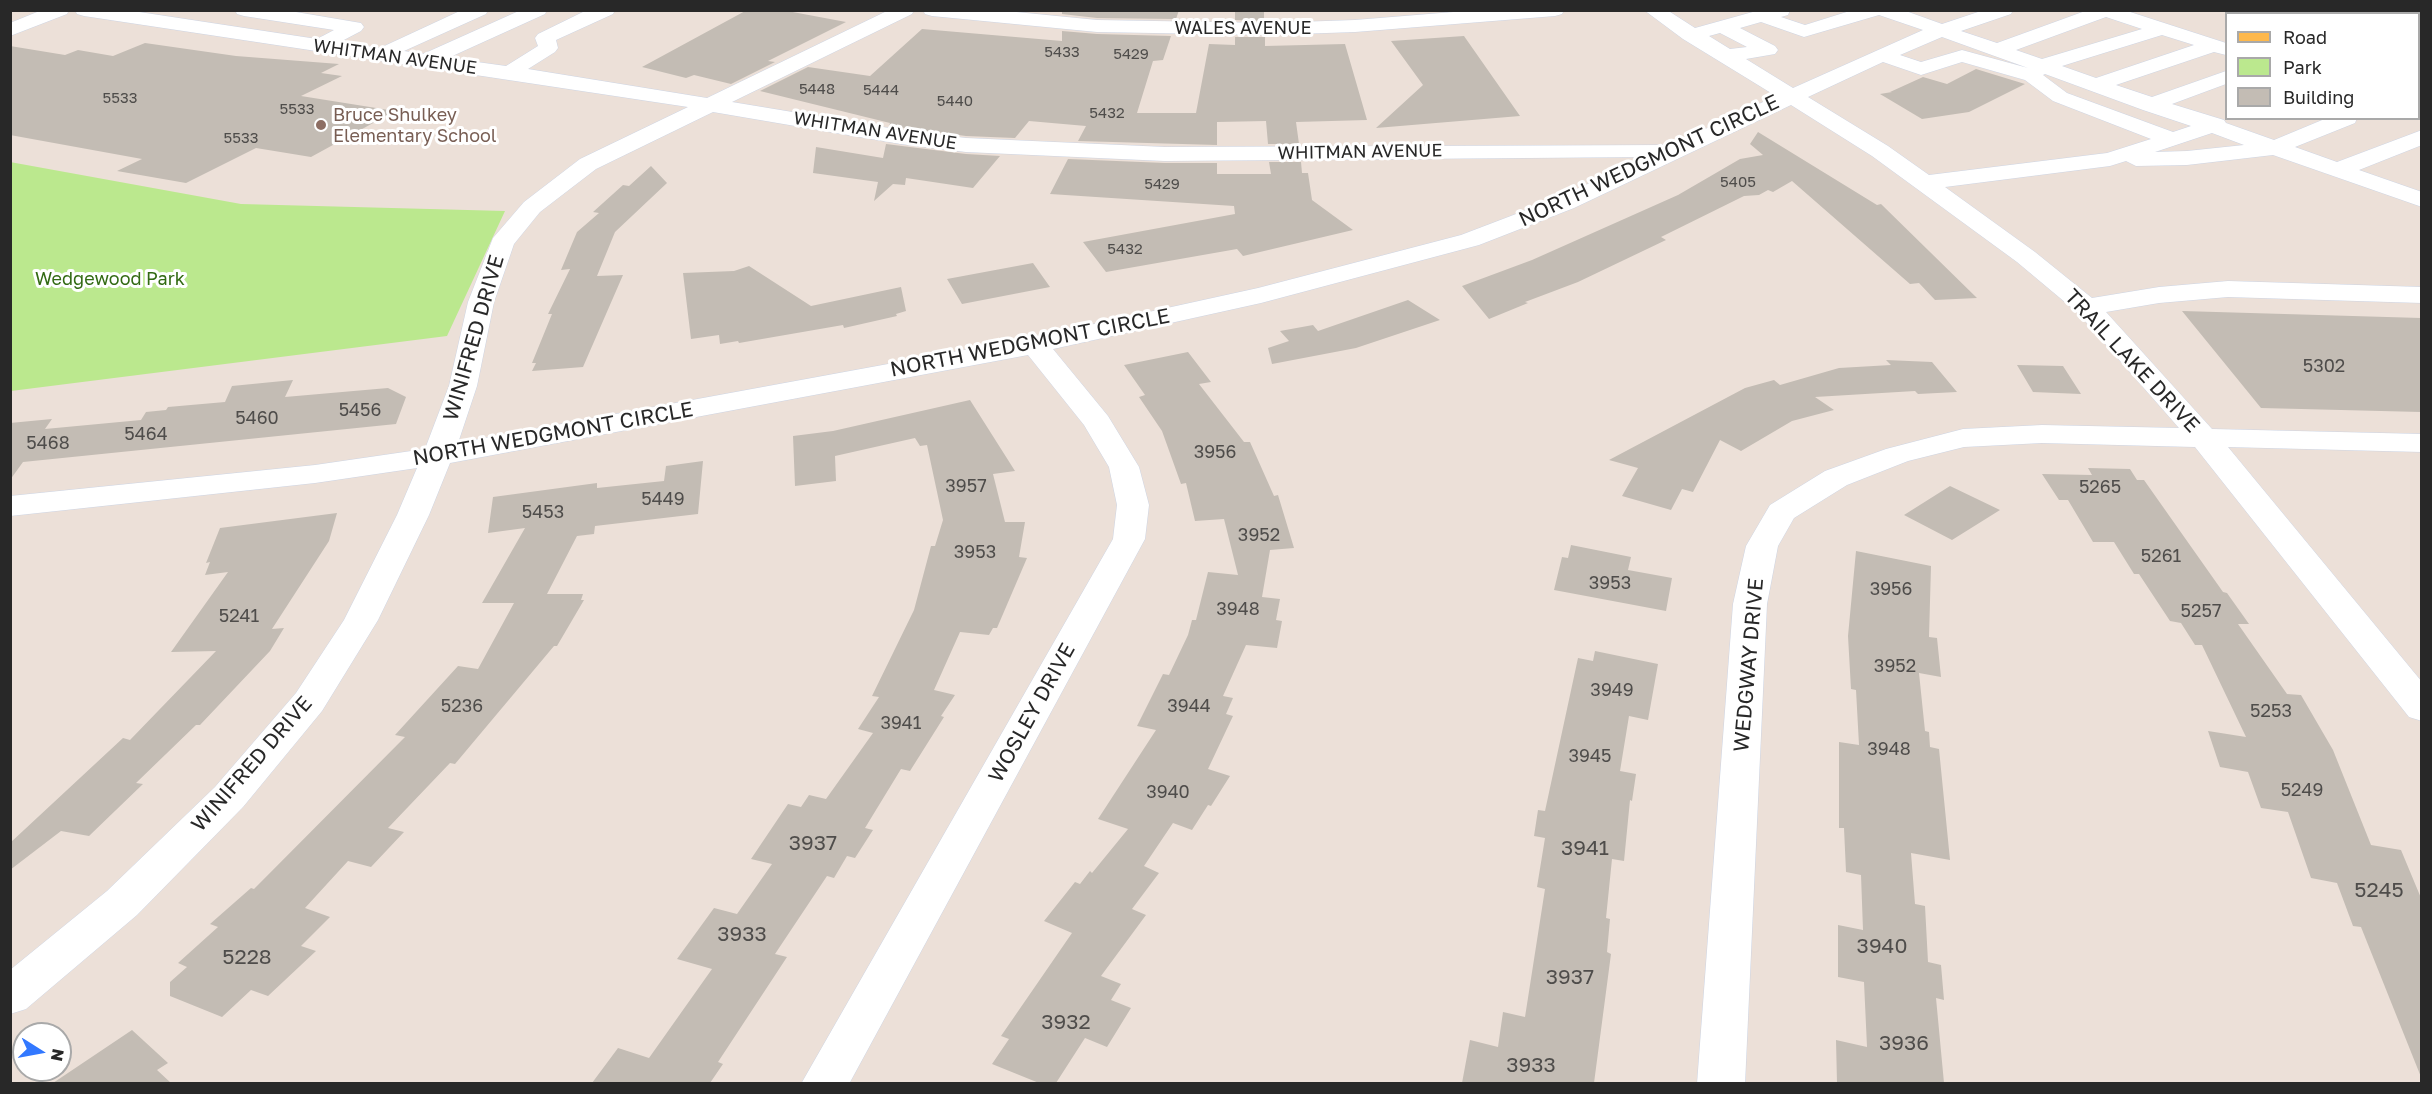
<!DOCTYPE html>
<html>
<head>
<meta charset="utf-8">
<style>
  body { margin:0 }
  #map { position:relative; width:2432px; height:1094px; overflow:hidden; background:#ece0d8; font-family:"Golos Text",sans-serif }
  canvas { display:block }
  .frame { position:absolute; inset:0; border:12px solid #282828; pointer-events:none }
  .legend { position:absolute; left:2225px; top:12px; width:195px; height:108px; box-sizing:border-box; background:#fff; border:2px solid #a9a9a9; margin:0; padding:8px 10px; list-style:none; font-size:18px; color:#282828 }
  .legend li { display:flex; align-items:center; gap:12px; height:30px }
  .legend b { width:30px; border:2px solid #a9a9a9 }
  .north { position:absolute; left:12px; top:1022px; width:60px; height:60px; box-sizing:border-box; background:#fff; border:2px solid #a9a9a9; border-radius:50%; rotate:101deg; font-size:16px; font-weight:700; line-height:24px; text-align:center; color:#282828 }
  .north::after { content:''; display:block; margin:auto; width:21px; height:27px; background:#3278ff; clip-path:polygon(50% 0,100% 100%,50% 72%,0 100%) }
</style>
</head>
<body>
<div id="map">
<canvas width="2432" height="1094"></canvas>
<div class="frame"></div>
<ul class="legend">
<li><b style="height:8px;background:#fdb84c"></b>Road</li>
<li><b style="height:16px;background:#bbe88e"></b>Park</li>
<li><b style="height:16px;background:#c3bcb4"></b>Building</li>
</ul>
<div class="north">N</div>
</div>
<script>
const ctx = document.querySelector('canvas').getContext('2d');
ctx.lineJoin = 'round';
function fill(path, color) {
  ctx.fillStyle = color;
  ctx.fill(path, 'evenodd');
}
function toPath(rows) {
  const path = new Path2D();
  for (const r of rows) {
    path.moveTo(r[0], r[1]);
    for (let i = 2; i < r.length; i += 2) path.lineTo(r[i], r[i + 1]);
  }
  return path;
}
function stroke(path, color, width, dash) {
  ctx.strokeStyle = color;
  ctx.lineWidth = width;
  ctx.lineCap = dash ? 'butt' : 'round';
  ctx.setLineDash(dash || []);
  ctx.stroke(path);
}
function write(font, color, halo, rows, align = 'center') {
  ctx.font = font + ' "Golos Text",sans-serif';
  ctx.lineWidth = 6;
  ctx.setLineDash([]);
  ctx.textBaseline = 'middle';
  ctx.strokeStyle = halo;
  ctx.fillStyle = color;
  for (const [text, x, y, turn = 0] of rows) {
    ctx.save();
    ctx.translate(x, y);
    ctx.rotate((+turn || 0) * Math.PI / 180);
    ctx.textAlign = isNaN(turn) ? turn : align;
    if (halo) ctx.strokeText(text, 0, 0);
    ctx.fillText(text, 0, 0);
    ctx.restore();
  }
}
fill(toPath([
  [10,162,241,204,505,211,447,336,11,391]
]), '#bbe88e');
fill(toPath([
  [747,10,782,10,846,22,768,61,775,62,731,84,694,75,686,78,642,67],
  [1062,10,1179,10,1176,19,1097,18,1062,14],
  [1235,10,1264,10,1264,21,1235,20],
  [922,29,1062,41,1062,31,1097,34,1171,36,1163,60,1153,61,1137,113,1196,113,1209,44,1235,45,1235,37,1265,37,1265,46,1345,44,1367,120,1296,122,1299,144,1268,144,1266,121,1217,122,1217,145,1078,141,1086,126,1029,121,1015,138,966,136,889,126,890,123,760,91,808,67,870,76],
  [1464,36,1520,116,1376,128,1423,85,1391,41],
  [145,43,236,56,339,64,321,73,342,76,301,96,395,111,311,157,256,148,186,183,117,171,142,159,10,135,10,46,65,55,78,50,113,56],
  [1976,69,2025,84,1969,112,1922,119,1880,94,1892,92,1890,92,1923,77,1947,84],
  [1758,132,1877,205,1881,204,1977,298,1935,300,1919,283,1910,284,1792,181,1773,192,1768,190,1759,195,1744,196,1661,237,1666,240,1578,282,1525,302,1528,303,1489,319,1462,286,1532,260,1678,195,1740,159,1763,155,1750,144],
  [886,144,966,154,1000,156,973,188,906,178,905,185,893,184,874,201,878,182,813,173,816,147,883,158],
  [1068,159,1165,163,1217,163,1217,174,1271,174,1269,162,1301,162,1302,173,1308,173,1312,200,1353,230,1243,256,1237,249,1106,272,1083,242,1235,214,1234,206,1050,194],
  [651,166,667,183,615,232,597,276,623,275,583,367,532,371,536,363,532,363,552,314,548,314,570,269,561,270,577,232,599,213,593,212,623,185,629,186],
  [1033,263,1050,287,962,304,947,279],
  [749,266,811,306,901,287,906,311,896,314,897,316,844,328,843,325,739,343,738,341,720,344,719,335,691,339,683,273,734,271],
  [1408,300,1440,320,1356,348,1272,364,1268,348,1289,341,1280,331,1313,325,1318,331],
  [2182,311,2421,318,2421,412,2261,408],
  [1188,352,1211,382,1199,384,1244,442,1250,442,1274,496,1278,495,1294,548,1270,550,1262,597,1280,599,1276,620,1282,621,1277,648,1246,645,1223,696,1233,698,1226,714,1233,716,1208,769,1230,776,1211,806,1208,805,1192,830,1173,823,1144,866,1159,873,1132,909,1146,915,1101,976,1121,984,1111,1000,1131,1008,1107,1047,1085,1038,1056,1083,1039,1083,992,1064,1009,1039,1001,1036,1072,933,1044,921,1075,882,1080,884,1090,871,1092,873,1128,829,1098,819,1156,730,1137,726,1163,674,1169,675,1188,635,1192,620,1196,620,1208,572,1238,575,1224,519,1195,521,1186,483,1181,484,1162,431,1139,397,1145,395,1124,365],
  [1886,360,1932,362,1957,392,1918,394,1915,391,1815,397,1834,410,1792,421,1741,451,1720,440,1693,492,1682,489,1671,510,1622,496,1638,468,1609,460,1745,388,1774,380,1780,385,1839,368,1891,365],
  [2017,365,2063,366,2081,394,2033,392],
  [293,380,285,397,388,388,406,397,396,424,23,462,10,480,10,423,52,419,45,429,141,420,146,412,166,410,168,407,225,402,232,386],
  [970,400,1015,471,993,474,1005,522,1025,522,1019,557,1027,558,997,628,993,628,989,635,960,632,934,690,955,695,941,716,944,717,910,771,901,769,865,828,873,830,855,858,847,856,834,878,827,876,775,954,787,957,718,1062,723,1064,710,1083,592,1083,618,1048,649,1058,712,969,677,959,714,908,737,914,772,864,751,859,788,804,801,807,809,795,826,799,873,733,858,729,879,697,872,696,914,610,931,546,935,546,943,520,927,445,920,446,915,438,835,456,836,481,795,486,793,436,833,431],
  [703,461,698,514,595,526,594,534,577,536,547,594,583,594,581,600,584,600,557,646,554,646,455,764,450,763,388,828,404,832,371,867,348,861,305,908,330,917,301,946,316,951,268,996,251,990,222,1017,170,996,170,982,187,967,178,963,218,927,210,924,251,888,254,889,405,737,395,735,458,666,478,669,514,603,482,603,525,528,488,533,493,497,597,483,597,488,664,481,666,466],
  [2088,468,2130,469,2137,480,2144,480,2223,592,2227,593,2249,624,2238,624,2287,694,2301,695,2333,750,2371,845,2401,850,2421,898,2421,1077,2361,927,2353,926,2337,883,2311,878,2288,812,2261,808,2248,772,2220,767,2208,731,2246,737,2202,645,2195,645,2181,623,2170,621,2139,574,2134,574,2114,542,2093,542,2068,500,2059,500,2042,474,2092,475],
  [1950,486,2000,510,1952,540,1904,515],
  [337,513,329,541,272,629,284,628,270,651,200,725,196,725,136,783,143,784,89,836,61,831,10,870,10,843,123,738,130,740,216,651,171,652,228,572,205,575,210,562,206,563,220,528],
  [1571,545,1631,557,1628,570,1672,578,1666,611,1554,590,1562,557,1568,558],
  [1856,551,1931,566,1929,637,1937,638,1941,677,1919,673,1925,731,1929,732,1930,747,1939,749,1950,860,1911,853,1915,904,1925,906,1928,962,1941,965,1944,1000,1936,998,1944,1083,1837,1083,1836,1040,1867,1047,1864,982,1838,977,1838,925,1863,930,1861,875,1846,872,1844,828,1839,828,1839,742,1859,745,1856,690,1851,689,1848,636],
  [1595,651,1658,664,1648,720,1629,716,1620,771,1636,774,1632,801,1630,800,1624,861,1612,859,1606,918,1610,919,1607,952,1611,954,1594,1083,1462,1083,1470,1040,1498,1047,1503,1012,1525,1017,1545,889,1537,887,1545,838,1534,836,1538,810,1545,811,1578,658,1593,661],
  [132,1030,168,1063,157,1070,171,1083,53,1083]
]), '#c3bcb4');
const minor = toPath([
  [42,10,69,10,67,14,10,36,10,23,42,10],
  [75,10,126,10,317,39,334,30,244,16,237,14,235,10,284,10,361,23,364,27,361,31,340,42,380,48,462,10,488,10,486,14,404,51,423,54,521,10,547,10,545,14,448,58,506,66,538,46,535,38,538,34,587,10,615,10,613,14,556,40,558,48,555,52,528,69,707,98,889,10,914,10,912,14,732,102,901,130,966,138,1165,147,1671,145,1776,96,1683,39,1644,10,1667,10,1695,28,1760,10,1790,10,1788,15,1781,17,1805,25,1853,10,1903,10,1942,24,1984,10,2013,10,2011,14,1961,31,1997,43,2088,10,2124,10,2226,43,2226,55,2214,52,2116,85,2152,97,2226,71,2226,84,2172,104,2224,120,2226,123,2274,140,2327,118,2357,118,2355,123,2295,147,2337,162,2422,130,2422,145,2359,170,2422,192,2422,207,2273,155,2187,165,2136,166,2126,161,2110,166,1945,187,2035,252,2092,298,2159,287,2228,281,2422,287,2422,303,2228,297,2159,303,2106,312,2212,429,2422,434,2422,452,2228,447,2422,682,2422,721,2409,717,2195,447,2042,443,1964,447,1908,461,1847,485,1794,518,1778,546,1767,604,1745,1084,1697,1084,1733,604,1746,546,1770,505,1825,471,1886,449,1963,429,2042,425,2179,428,2078,313,2017,262,1872,156,1791,105,1574,208,1479,245,1261,303,1053,349,1108,416,1139,467,1149,505,1145,539,849,1084,801,1084,1113,539,1117,505,1109,467,1084,425,1028,355,450,463,429,515,378,620,322,711,243,807,137,915,26,1009,10,1014,10,970,107,891,215,787,296,693,344,620,397,515,417,468,315,483,10,516,10,496,315,465,425,449,449,386,468,302,493,238,524,202,580,159,688,107,84,16,77,14,75,10],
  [1879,15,1923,30,1793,88,1746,59,1775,54,1778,50,1775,46,1740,28,1761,22,1804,37,1879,15],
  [2106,17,2142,29,2042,59,2016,50,2106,17],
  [1720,33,1747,47,1730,49,1709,36,1720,33],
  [2162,35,2194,45,2096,78,2062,66,2162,35],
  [1942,37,1989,54,2028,68,1962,50,1921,62,1900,55,1942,37],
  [1883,62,1921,75,1962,62,2025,80,2053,101,2151,139,2107,153,1929,175,1888,146,1808,97,1883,62],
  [2045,74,2143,110,2191,126,2173,132,2067,93,2043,75,2045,74],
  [713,112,901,144,966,152,1165,161,1645,157,1558,198,1461,235,1258,288,1035,337,458,443,477,386,494,302,514,244,540,212,596,169,713,112],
  [2212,133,2244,145,2187,151,2155,152,2212,133],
  [923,10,996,10,1097,20,1268,23,1355,20,1478,10,1564,10,1562,14,1555,16,1355,32,1268,35,1097,32,932,16,925,14,923,10],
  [2418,104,2422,104,2422,117,2418,117,2418,104]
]);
const major = toPath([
  [2375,10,2402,10,2404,14,2377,14,2375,10],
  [2418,14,2422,15,2422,27,2418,26,2418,14]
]);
stroke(minor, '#cdd4e3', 1);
stroke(major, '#c3c3c3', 1);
fill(minor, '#fff');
fill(major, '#fdb84c');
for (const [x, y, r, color] of [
  [321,125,6,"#8d6e63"]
]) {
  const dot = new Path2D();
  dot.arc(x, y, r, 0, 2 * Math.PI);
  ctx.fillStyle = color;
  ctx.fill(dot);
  stroke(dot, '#fff', 2);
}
write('15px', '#4f4d4b', null, [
  ["5433",1062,52],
  ["5429",1131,54],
  ["5448",817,89],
  ["5444",881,90],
  ["5533",120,98],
  ["5440",955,101],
  ["5533",297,109],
  ["5432",1107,113],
  ["5533",241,138],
  ["5405",1738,182],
  ["5429",1162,184],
  ["5432",1125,249]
]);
write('18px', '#282828', '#fff', [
  ["WALES AVENUE",1243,28],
  ["WHITMAN AVENUE",395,57,8],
  ["WHITMAN AVENUE",875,131,9],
  ["WHITMAN AVENUE",1360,152,-1]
]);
write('18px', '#785e54', '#fff', [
  ["Bruce Shulkey",333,115],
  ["Elementary School",333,136]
], 'left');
write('18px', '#326a13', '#fff', [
  ["Wedgewood Park",110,279]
]);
write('18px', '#4f4d4b', null, [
  ["5302",2324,366],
  ["5456",360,410],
  ["5460",257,418],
  ["5464",146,434],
  ["5468",48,443],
  ["3956",1215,452],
  ["3957",966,486],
  ["5265",2100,487],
  ["5449",663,499],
  ["5453",543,512],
  ["3952",1259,535],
  ["3953",975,552],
  ["5261",2161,556],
  ["3953",1610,583],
  ["3956",1891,589],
  ["3948",1238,609],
  ["5257",2201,611],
  ["5241",239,616],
  ["3952",1895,666],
  ["3949",1612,690],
  ["5236",462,706],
  ["3944",1189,706],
  ["5253",2271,711],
  ["3941",901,723],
  ["3948",1889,749],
  ["3945",1590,756],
  ["5249",2302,790],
  ["3940",1168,792]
]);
write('21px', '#282828', '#fff', [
  ["NORTH WEDGMONT CIRCLE",1649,161,-25],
  ["WINIFRED DRIVE",474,338,-74],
  ["NORTH WEDGMONT CIRCLE",1030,343,-11],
  ["TRAIL LAKE DRIVE",2132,361,47],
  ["NORTH WEDGMONT CIRCLE",553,434,-10],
  ["WEDGWAY DRIVE",1749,665,-85],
  ["WOSLEY DRIVE",1032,713,-61],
  ["WINIFRED DRIVE",252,764,-49]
]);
write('21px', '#4f4d4b', null, [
  ["3937",813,843],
  ["3941",1585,848],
  ["5245",2379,890],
  ["3933",742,934],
  ["3940",1882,946],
  ["5228",247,957],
  ["3937",1570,977],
  ["3932",1066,1022],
  ["3936",1904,1043],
  ["3933",1531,1065]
]);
</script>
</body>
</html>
